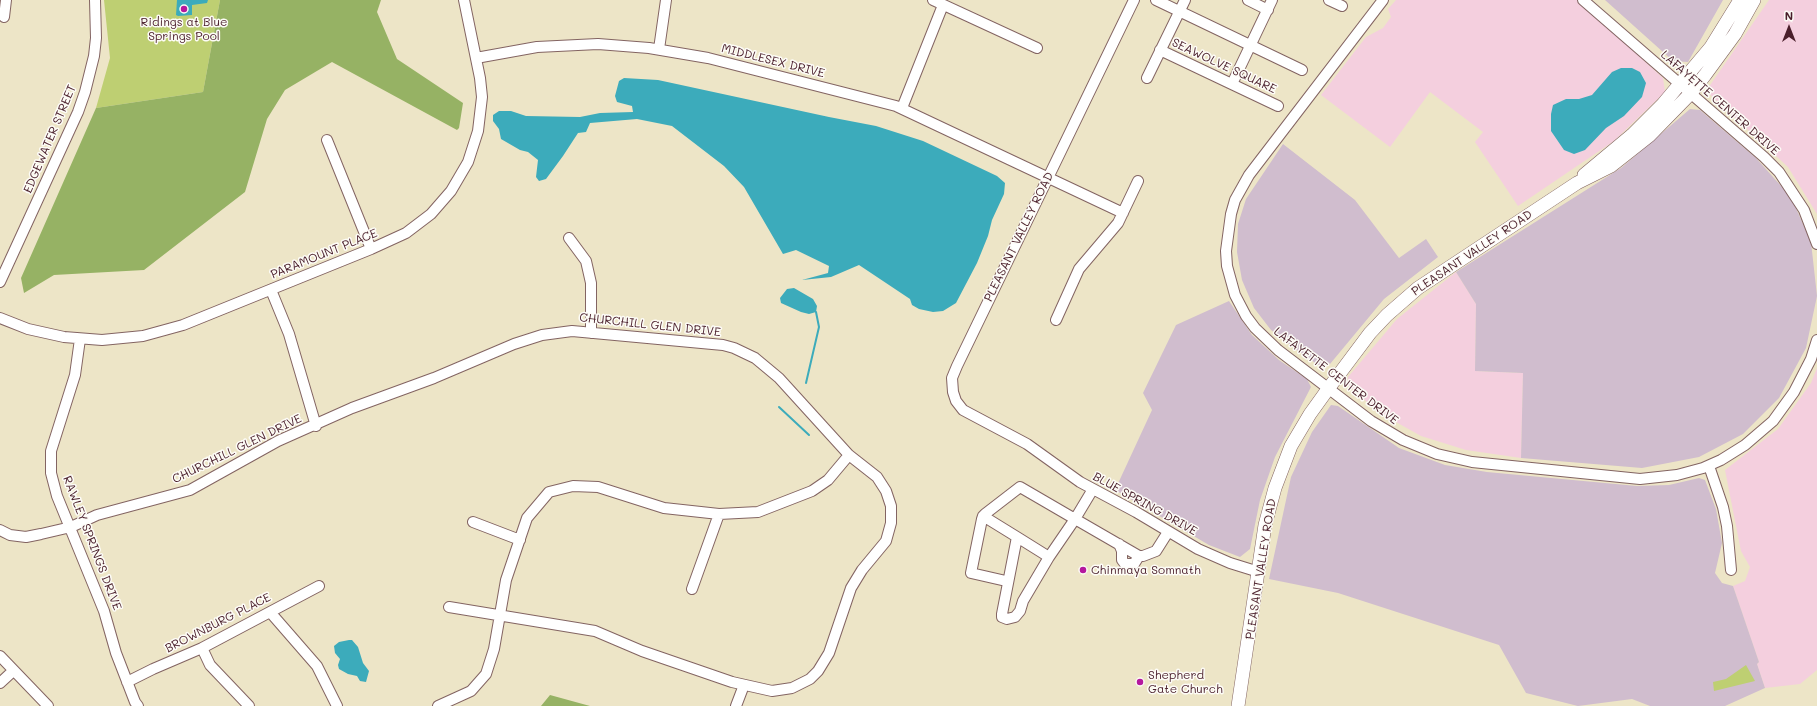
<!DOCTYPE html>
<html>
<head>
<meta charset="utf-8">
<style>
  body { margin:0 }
  #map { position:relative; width:1817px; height:706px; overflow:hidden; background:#ede5c7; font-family:Mali,sans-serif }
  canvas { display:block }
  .north { position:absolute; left:1769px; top:8px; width:40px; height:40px; -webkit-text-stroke:3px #fdfcf7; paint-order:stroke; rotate:0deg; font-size:11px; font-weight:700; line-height:16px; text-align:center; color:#4a1f2b }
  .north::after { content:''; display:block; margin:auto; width:14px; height:18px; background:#4a1f2b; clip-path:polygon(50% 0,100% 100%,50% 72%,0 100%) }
</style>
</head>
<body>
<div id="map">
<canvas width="1817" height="706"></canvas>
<div class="north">N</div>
</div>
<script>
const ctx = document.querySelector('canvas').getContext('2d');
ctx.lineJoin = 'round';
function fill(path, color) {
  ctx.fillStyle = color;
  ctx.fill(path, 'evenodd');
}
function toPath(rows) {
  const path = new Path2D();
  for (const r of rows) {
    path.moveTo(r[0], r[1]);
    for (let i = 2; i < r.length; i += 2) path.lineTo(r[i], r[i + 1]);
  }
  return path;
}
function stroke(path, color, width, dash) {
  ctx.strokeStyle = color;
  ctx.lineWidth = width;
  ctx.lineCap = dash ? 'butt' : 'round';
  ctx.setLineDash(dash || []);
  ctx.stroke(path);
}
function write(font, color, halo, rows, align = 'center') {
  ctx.font = font + ' Mali,sans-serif';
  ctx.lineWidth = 3;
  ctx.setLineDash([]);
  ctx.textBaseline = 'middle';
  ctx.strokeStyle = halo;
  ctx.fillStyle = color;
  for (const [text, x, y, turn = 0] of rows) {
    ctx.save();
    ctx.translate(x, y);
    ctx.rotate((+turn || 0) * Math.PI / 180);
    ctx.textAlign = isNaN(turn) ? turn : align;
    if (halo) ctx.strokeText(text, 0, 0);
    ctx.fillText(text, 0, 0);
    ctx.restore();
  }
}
fill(toPath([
  [1396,0,1578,0,1663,78,1665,92,1614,141,1518,206,1475,142,1483,132,1430,92,1390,147,1321,95,1366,37,1383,28,1391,17,1388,9],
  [1769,0,1817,0,1817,214,1788,167,1706,91],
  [1456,272,1476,304,1475,371,1523,373,1521,458,1466,450,1421,436,1378,412,1347,384,1348,377,1397,319],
  [1817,368,1817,670,1800,684,1765,688,1757,664,1759,662,1733,586,1745,581,1750,567,1741,551,1725,470,1778,429,1811,383]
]), '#f4cfde');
fill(toPath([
  [1605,0,1723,0,1688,62,1673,61],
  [1690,109,1700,110,1756,158,1791,197,1811,242,1817,296,1806,348,1779,398,1743,434,1699,457,1642,468,1521,458,1523,373,1475,371,1476,304,1456,272,1621,168],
  [1283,144,1355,200,1399,258,1426,239,1438,257,1384,299,1330,364,1318,365,1298,351,1271,330,1254,308,1242,280,1237,252,1238,224,1246,199],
  [1229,301,1252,335,1279,360,1307,379,1311,387,1275,457,1260,500,1250,549,1240,557,1209,545,1115,490,1152,410,1143,393,1176,325],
  [1331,405,1338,406,1399,448,1445,465,1487,472,1637,486,1669,485,1699,478,1705,480,1716,509,1722,543,1715,573,1722,583,1733,586,1759,662,1757,664,1765,688,1725,706,1650,706,1632,699,1578,706,1526,693,1499,645,1338,593,1269,579,1291,477,1312,432]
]), '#d0bdce');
fill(toPath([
  [104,0,220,0,203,92,96,108,110,58],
  [1746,665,1755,681,1714,691,1713,682,1726,679]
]), '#becf72');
fill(toPath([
  [220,0,381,0,377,12,397,59,463,103,459,128,457,130,332,62,285,90,267,119,245,192,144,270,54,275,24,293,21,278,96,108,203,92],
  [550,695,590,706,541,706]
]), '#96b264');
fill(toPath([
  [177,0,208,0,207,3,192,5,192,15,178,16,176,15],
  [1621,68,1632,68,1640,72,1646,83,1642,97,1624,116,1606,128,1585,150,1574,154,1564,150,1551,131,1551,114,1553,105,1566,99,1579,99,1592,95,1612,72],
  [624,78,658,80,829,117,876,126,923,141,997,176,1005,183,1004,194,992,220,988,236,977,263,956,303,943,311,933,312,919,309,912,305,910,299,859,265,831,277,802,280,828,273,829,266,796,250,783,254,744,187,724,166,672,126,637,119,590,123,586,132,578,133,563,156,546,179,539,181,536,177,538,160,528,152,520,150,501,139,499,129,493,121,493,115,499,111,511,111,526,116,580,117,600,113,633,112,632,106,617,102,615,96,619,81],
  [794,288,813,299,817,306,816,312,809,314,801,312,781,303,780,298,787,289],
  [349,640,352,640,358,647,363,663,369,671,366,682,360,681,357,676,348,674,339,669,338,665,340,659,335,653,334,646,339,642]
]), '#3cabbb');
stroke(toPath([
  [806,383,819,327,816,312],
  [779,407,809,435]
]), '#3cabbb', 2);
const minor = toPath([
  [933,0,1037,48],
  [1134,0,957,366,952,378,953,392,956,401,963,410,1027,444,1080,482,1136,512,1198,549,1230,563,1259,572],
  [1156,0,1302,70],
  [1248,0,1268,10],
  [1329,0,1342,6],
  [1383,0,1249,175,1235,200,1231,214,1226,251,1227,266,1235,295,1246,316,1255,328,1278,350,1371,421,1403,440,1437,454,1472,462,1640,479,1677,475,1703,468,1721,460,1745,445,1773,421,1794,392,1811,359,1817,340],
  [1583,0,1764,157,1779,172,1804,210,1817,244],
  [4,17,6,0],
  [659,49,666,0],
  [1160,50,1278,106],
  [476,58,537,47,598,44,649,48,708,58,896,106,1123,213],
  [1147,78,1185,0],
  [1232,84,1272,0],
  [902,108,943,5],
  [327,140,371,249],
  [569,238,586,261,591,283,591,333],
  [0,282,78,112,85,92,94,56,96,38,95,0],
  [271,290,289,334,316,426],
  [0,318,28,329,64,337,102,340,143,336,183,325,371,249,406,233,431,214,451,191,468,162,478,131,482,97,480,78,464,0],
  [1056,320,1079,269,1118,223,1138,181],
  [80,339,75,375,51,451,51,473,57,496,104,611,116,653,135,702,138,706],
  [1709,466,1723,507,1727,526,1731,570],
  [983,516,1017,537,1009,578,1006,581,971,573,982,519,983,516,985,514,1020,487,1075,519,1093,489],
  [473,522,520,540],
  [0,530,10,535,26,537,41,534,71,527,97,515,190,490,278,441,352,408,434,378,514,344,542,335,572,331,723,345,734,348,755,358,779,378,849,455,877,477,886,491,891,506,891,523,886,541,862,570,851,588,829,653,818,671,810,679,792,688,772,691,732,682,642,651,595,631,449,607],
  [1017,537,1049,557,1075,519,1139,556,1143,556,1156,551,1168,532],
  [1119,544,1122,551,1122,560,1125,564,1134,564,1139,556],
  [1009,578,1002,614,1002,617,1007,619,1015,617,1020,611,1023,601,1049,557],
  [692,589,719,514],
  [270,612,317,666,337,706],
  [202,648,210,665,249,706],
  [0,656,48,706],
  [127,682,153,669,202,648,319,586],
  [0,683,13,671],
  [438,706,471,691,486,674,494,649,506,580,527,518,549,492,573,486,598,487,664,508,719,514,758,512,812,491,828,480,849,455],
  [736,706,744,685]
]);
const major = toPath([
  [1584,175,1632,135,1663,104,1711,47,1740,0],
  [1238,706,1265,525,1275,488,1291,446,1310,414,1328,389,1370,333,1387,315,1418,288,1577,183,1611,166,1649,136,1691,93,1705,75,1735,34,1754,0]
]);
stroke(minor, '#836462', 12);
stroke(major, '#836462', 14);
stroke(minor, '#fff', 10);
stroke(major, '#fff', 13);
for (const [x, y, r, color] of [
  [184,9,4,"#b5179e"],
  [1083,570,4,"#b5179e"],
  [1140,682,4,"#b5179e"]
]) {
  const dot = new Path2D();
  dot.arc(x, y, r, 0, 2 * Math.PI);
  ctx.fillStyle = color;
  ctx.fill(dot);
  stroke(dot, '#fdfcf7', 1.5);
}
write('12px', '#4a1f2b', '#fdfcf7', [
  ["Ridings at Blue",184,22,"center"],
  ["Springs Pool",184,36,"center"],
  ["Chinmaya Somnath",1091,570],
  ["Shepherd",1148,675],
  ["Gate Church",1148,689]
], 'left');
write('12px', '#4a1f2b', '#fdfcf7', [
  ["MIDDLESEX DRIVE",773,61,14],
  ["SEAWOLVE SQUARE",1224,66,25],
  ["LAFAYETTE CENTER DRIVE",1720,103,41],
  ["EDGEWATER STREET",50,139,-67],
  ["PLEASANT VALLEY ROAD",1019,237,-64],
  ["PLEASANT VALLEY ROAD",1472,253,-34],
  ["PARAMOUNT PLACE",324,254,-22],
  ["CHURCHILL GLEN DRIVE",650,325,6],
  ["LAFAYETTE CENTER DRIVE",1336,376,37],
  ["CHURCHILL GLEN DRIVE",237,449,-26],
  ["BLUE SPRING DRIVE",1145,504,29],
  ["RAWLEY SPRINGS DRIVE",92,543,69],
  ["PLEASANT VALLEY ROAD",1261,569,-81],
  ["BROWNBURG PLACE",218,623,-27]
]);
</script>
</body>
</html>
